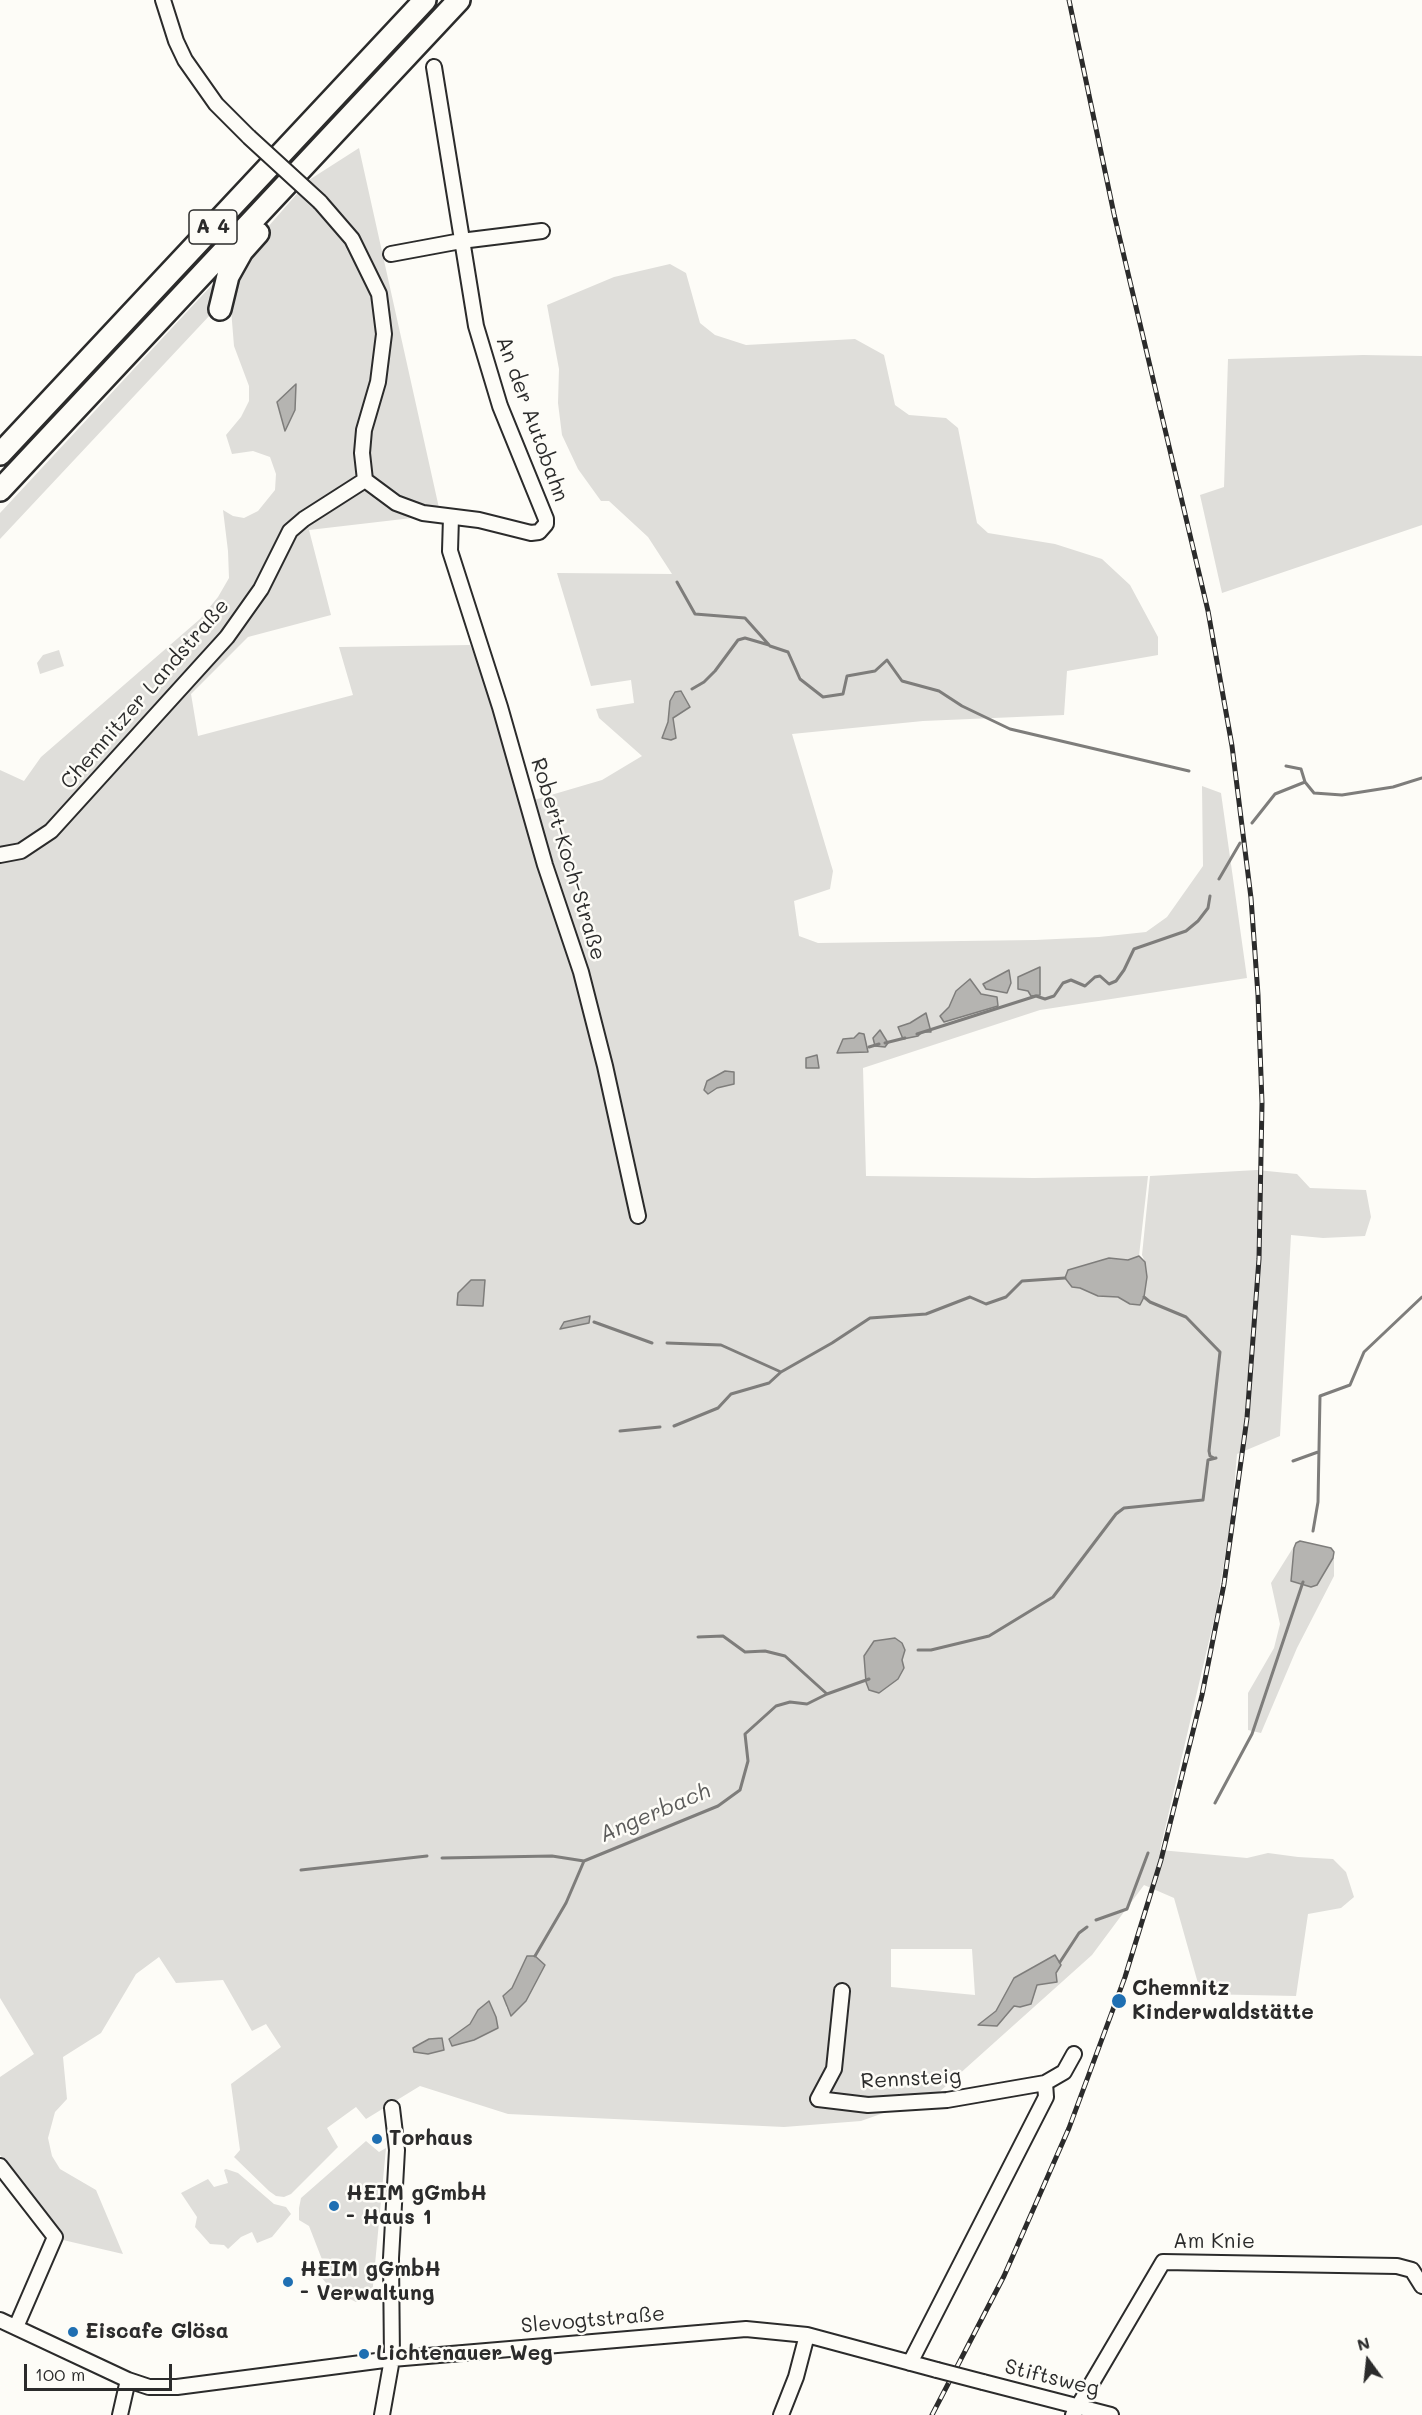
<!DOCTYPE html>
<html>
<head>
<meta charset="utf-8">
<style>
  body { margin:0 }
  #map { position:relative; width:1422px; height:2415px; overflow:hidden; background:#fdfcf7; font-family:Mali,sans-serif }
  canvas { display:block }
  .north { position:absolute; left:1338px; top:2331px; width:60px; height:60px; -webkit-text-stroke:4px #fdfcf7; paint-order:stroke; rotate:345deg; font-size:16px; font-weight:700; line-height:24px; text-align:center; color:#2b2b2b }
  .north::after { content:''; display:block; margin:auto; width:21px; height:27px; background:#2b2b2b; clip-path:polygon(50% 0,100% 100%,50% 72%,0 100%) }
  .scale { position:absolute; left:24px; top:2364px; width:148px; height:27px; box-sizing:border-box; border:3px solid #2b2b2b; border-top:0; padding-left:8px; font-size:18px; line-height:21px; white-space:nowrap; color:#2b2b2b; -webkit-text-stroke:4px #fdfcf7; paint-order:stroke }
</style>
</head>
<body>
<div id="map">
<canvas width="1422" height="2415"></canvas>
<div class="north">N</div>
<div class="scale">100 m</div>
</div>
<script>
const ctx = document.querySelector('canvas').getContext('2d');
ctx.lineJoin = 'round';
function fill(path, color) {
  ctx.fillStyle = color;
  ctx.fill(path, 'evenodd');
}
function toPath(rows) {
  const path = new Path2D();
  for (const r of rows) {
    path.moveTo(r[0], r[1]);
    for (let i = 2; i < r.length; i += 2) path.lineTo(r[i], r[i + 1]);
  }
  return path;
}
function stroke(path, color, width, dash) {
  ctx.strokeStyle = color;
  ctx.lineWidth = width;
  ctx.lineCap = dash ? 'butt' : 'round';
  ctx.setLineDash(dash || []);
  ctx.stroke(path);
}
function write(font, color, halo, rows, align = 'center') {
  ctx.font = font + ' Mali,sans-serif';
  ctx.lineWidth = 5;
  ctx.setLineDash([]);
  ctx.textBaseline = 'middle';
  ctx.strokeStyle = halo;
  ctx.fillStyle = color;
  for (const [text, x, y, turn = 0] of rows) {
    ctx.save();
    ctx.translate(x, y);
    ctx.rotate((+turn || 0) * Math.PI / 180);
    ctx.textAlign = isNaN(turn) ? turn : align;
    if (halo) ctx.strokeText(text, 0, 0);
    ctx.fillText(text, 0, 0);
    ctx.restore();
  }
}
fill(toPath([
  [359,148,439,508,412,518,309,530,331,615,248,637,191,694,198,736,353,695,339,647,470,645,534,800,602,780,642,756,599,718,596,709,634,703,631,680,591,686,557,573,672,574,648,537,609,501,601,501,578,469,562,435,558,403,559,369,547,305,614,277,670,264,686,273,700,323,715,335,746,345,855,339,884,355,895,405,909,415,946,418,958,428,977,523,988,533,1055,544,1102,559,1130,585,1158,637,1158,655,1067,671,1064,715,923,721,792,734,833,871,830,889,794,901,799,936,818,943,1035,940,1099,937,1146,932,1167,917,1203,866,1202,786,1221,793,1247,978,1040,1010,863,1068,866,1176,1034,1178,1148,1176,1139,1256,1128,1260,1109,1258,1072,1287,1080,1288,1098,1296,1118,1297,1130,1304,1140,1305,1144,1297,1145,1262,1142,1255,1150,1176,1257,1170,1297,1174,1310,1188,1366,1190,1371,1217,1365,1236,1323,1238,1291,1235,1280,1436,1237,1454,1232,1514,1216,1611,1160,1850,1247,1858,1268,1853,1298,1857,1333,1859,1346,1872,1354,1897,1341,1908,1308,1914,1296,1996,1201,1994,1174,1898,1144,1885,1092,1955,937,2094,861,2121,784,2127,508,2114,420,2086,366,2119,356,2107,327,2128,338,2147,291,2194,284,2197,276,2196,269,2191,234,2157,240,2150,231,2084,281,2047,266,2024,252,2031,223,1980,176,1983,159,1957,136,1974,101,2033,63,2057,67,2099,55,2112,48,2138,52,2156,60,2169,96,2190,123,2254,63,2240,58,2234,57,2226,0,2155,0,2077,34,2054,0,1998,0,770,24,781,41,757,200,619,218,597,229,578,228,551,223,510,233,516,244,518,258,511,275,490,276,474,270,457,253,451,232,454,226,435,241,417,249,401,249,386,234,346,231,309,224,305,246,252,309,180],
  [670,701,690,707,673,718,673,724,662,738,668,722],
  [925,1013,931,1032,922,1032,899,1027,910,1023],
  [854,1038,849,1052,838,1053,843,1039],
  [905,1650,902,1660,904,1668,865,1669,864,1656],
  [891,1949,972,1949,975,1995,891,1987],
  [527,1956,511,2016,506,2007,512,1988],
  [1055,1956,1056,1973,1037,1985,1014,2006,1005,2018,979,2024,996,2011,1041,1963],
  [489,2002,452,2046,449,2039,470,2024,478,2010],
  [442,2038,444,2050,413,2048,429,2039],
  [223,273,211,314,0,539,0,513],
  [1363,355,1422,356,1422,525,1222,593,1200,495,1224,487,1228,359],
  [59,650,64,666,40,674,37,663,43,655],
  [1296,1543,1291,1581,1305,1586,1317,1585,1333,1558,1334,1552,1334,1576,1297,1648,1261,1733,1248,1730,1248,1693,1274,1648,1280,1624,1271,1583],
  [366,2141,379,2152,386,2148,372,2296,356,2302,332,2290,316,2271,323,2262,309,2226,299,2220,299,2208,301,2198],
  [226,2169,238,2173,274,2204,286,2207,291,2214,272,2237,257,2243,252,2232,241,2237,228,2249,224,2245,210,2244,195,2227,197,2217,181,2193,208,2179,214,2187,228,2183,224,2170]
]), '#dfdeda');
const water = toPath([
  [296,384,295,410,285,431,277,402,296,384],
  [681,691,690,707,673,718,676,738,671,740,662,738,668,722,670,701,675,692,681,691],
  [1040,967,1040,995,1031,996,1028,991,1018,989,1018,977,1040,967],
  [1009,970,1011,983,1007,993,986,989,983,984,1009,970],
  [970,979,981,994,997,997,998,1006,944,1022,940,1016,949,1007,956,991,970,979],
  [926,1013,931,1032,922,1032,918,1036,903,1039,898,1027,910,1023,926,1013],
  [880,1030,888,1043,885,1047,875,1046,873,1038,880,1030],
  [859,1033,864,1034,868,1052,837,1053,843,1039,854,1038,859,1033],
  [817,1055,819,1068,806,1068,806,1058,817,1055],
  [725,1071,734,1072,734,1084,717,1088,708,1094,704,1090,707,1081,725,1071],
  [1139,1256,1145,1262,1147,1277,1144,1297,1140,1305,1130,1304,1118,1297,1098,1296,1080,1288,1072,1287,1065,1278,1068,1270,1109,1258,1128,1260,1139,1256],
  [471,1280,485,1280,483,1306,457,1305,458,1293,471,1280],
  [590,1316,589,1323,560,1329,564,1322,590,1316],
  [1300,1541,1331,1548,1334,1552,1333,1558,1317,1585,1311,1587,1291,1581,1294,1548,1296,1543,1300,1541],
  [895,1638,902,1643,905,1650,902,1660,904,1668,898,1679,879,1693,869,1690,866,1682,864,1656,874,1641,895,1638],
  [1055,1955,1061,1965,1056,1973,1057,1982,1037,1985,1031,2004,1020,2007,1014,2006,997,2026,978,2025,996,2011,1014,1978,1055,1955],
  [527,1956,535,1956,545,1965,526,2001,511,2016,503,1996,512,1988,527,1956],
  [489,2001,496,2017,498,2028,474,2040,452,2046,449,2039,470,2024,478,2010,489,2001],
  [442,2038,444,2050,428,2054,414,2052,413,2048,418,2045,429,2039,442,2038]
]);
fill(water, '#b5b4b1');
stroke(water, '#7e7d7b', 1.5);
stroke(toPath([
  [677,582,695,614,745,618,770,646,788,652,800,679,823,697,843,694,847,676,875,671,887,660,902,681,939,691,962,706,1010,729,1189,771],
  [692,689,704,682,715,671,738,640,745,638,769,645],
  [1286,766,1301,769,1305,782,1314,793,1342,795,1393,787,1422,778],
  [1252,823,1275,794,1305,782],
  [1219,879,1240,843],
  [917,1034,1036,996,1045,999,1054,996,1063,983,1071,980,1085,986,1095,977,1100,976,1109,984,1116,981,1124,970,1134,949,1186,931,1198,921,1208,908,1210,896],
  [885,1043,905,1038],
  [869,1047,879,1044],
  [1144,1297,1150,1302,1186,1317,1220,1352,1209,1451,1210,1456,1214,1458],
  [594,1322,652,1343],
  [667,1343,721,1345,781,1372,832,1343,870,1318,926,1314,970,1297,986,1304,1006,1297,1022,1281,1065,1278],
  [674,1426,718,1408,731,1394,769,1383,781,1372],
  [620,1431,660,1427],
  [1293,1461,1318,1452],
  [1313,1531,1318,1502,1320,1396,1350,1385,1364,1352,1422,1297],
  [698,1637,723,1636,745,1652,765,1651,785,1656,827,1694],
  [918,1650,931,1650,989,1636,1053,1597,1116,1514,1124,1508,1203,1500,1208,1460,1216,1458],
  [1215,1803,1252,1734,1303,1582],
  [442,1858,552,1856,584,1861],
  [301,1870,427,1856],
  [1096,1920,1127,1909,1148,1853],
  [535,1956,566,1903,584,1861,718,1806,740,1790,748,1761,745,1734,776,1706,790,1702,807,1704,827,1694,869,1679],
  [1060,1962,1079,1933,1087,1927]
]), '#7e7d7b', 3);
const minor = toPath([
  [163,0,176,41,185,60,216,104,249,137],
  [391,254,461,241,542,231],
  [365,480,396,503,423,513,479,520,531,533,539,532,546,524,546,519,500,406,476,326,434,67],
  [451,517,450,551,500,707,545,865,581,972,605,1066,638,1216],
  [0,855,21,851,51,831,227,637,261,589,290,531,304,519,365,480,362,453,364,430,378,382,384,334,379,294,352,239,320,202],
  [842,1991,834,2069,818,2099,868,2105,947,2100,1045,2083,1046,2097,910,2363],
  [1045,2083,1064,2072,1074,2054],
  [0,2166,55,2237,16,2327],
  [0,2320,128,2380,149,2387,177,2387,392,2359,746,2329,807,2335,937,2370],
  [983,2382,1111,2415],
  [120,2415,128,2380],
  [382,2415,392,2359,391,2258,397,2150,392,2108],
  [781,2415,796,2377,807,2335],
  [1073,2415,1163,2262,1397,2266,1412,2270,1422,2286]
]);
const highway = toPath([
  [220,309,228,276,242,251,258,233],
  [0,454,425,0],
  [0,490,459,0]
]);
stroke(minor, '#2b2b2b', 18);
stroke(highway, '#2b2b2b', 26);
stroke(minor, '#fdfcf7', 14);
stroke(highway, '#fdfcf7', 21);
const rail = toPath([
  [932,2415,1004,2276,1069,2128,1125,1977,1161,1860,1202,1695,1224,1584,1247,1418,1259,1259,1262,1103,1258,995,1251,898,1232,746,1208,611,1114,214,1069,0]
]);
stroke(rail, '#2b2b2b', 5);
stroke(rail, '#fdfcf7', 3, [9]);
const minorBridge = toPath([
  [249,137,320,202],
  [937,2370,983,2382]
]);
stroke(minorBridge, '#2b2b2b', 18, []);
stroke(minorBridge, '#fdfcf7', 14);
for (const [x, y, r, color] of [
  [1119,2001,8,"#1f6fb2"],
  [377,2139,6,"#1f6fb2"],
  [334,2206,6,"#1f6fb2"],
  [288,2282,6,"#1f6fb2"],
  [73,2332,6,"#1f6fb2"],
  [364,2354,6,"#1f6fb2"]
]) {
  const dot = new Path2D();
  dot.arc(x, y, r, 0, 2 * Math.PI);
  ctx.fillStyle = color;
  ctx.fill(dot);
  stroke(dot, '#fdfcf7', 2);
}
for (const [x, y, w] of [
  [213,227,48]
]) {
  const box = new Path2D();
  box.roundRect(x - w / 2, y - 17, w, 34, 4.5);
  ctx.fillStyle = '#fdfcf7';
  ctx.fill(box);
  stroke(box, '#2b2b2b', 1.5);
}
write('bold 20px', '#2b2b2b', null, [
  ["A 4",213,227]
]);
write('21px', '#2b2b2b', '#fdfcf7', [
  ["An der Autobahn",532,419,70],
  ["Chemnitzer Landstraße",145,694,-49],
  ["Robert-Koch-Straße",568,859,73],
  ["Rennsteig",911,2079,-3],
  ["Am Knie",1214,2242],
  ["Slevogtstraße",593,2320,-5],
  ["Stiftsweg",1052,2378,14]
]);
write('bold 21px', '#2b2b2b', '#fdfcf7', [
  ["Chemnitz",1132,1989],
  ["Kinderwaldstätte",1132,2013],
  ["Torhaus",389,2139],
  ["HEIM gGmbH",346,2194],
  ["- Haus 1",346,2218],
  ["HEIM gGmbH",300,2270],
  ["- Verwaltung",300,2294],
  ["Eiscafe Glösa",85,2332],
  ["Lichtenauer Weg",376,2354]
], 'left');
write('italic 22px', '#5b5b5a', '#fdfcf7', [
  ["Angerbach",655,1813,-23]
]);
</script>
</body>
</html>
